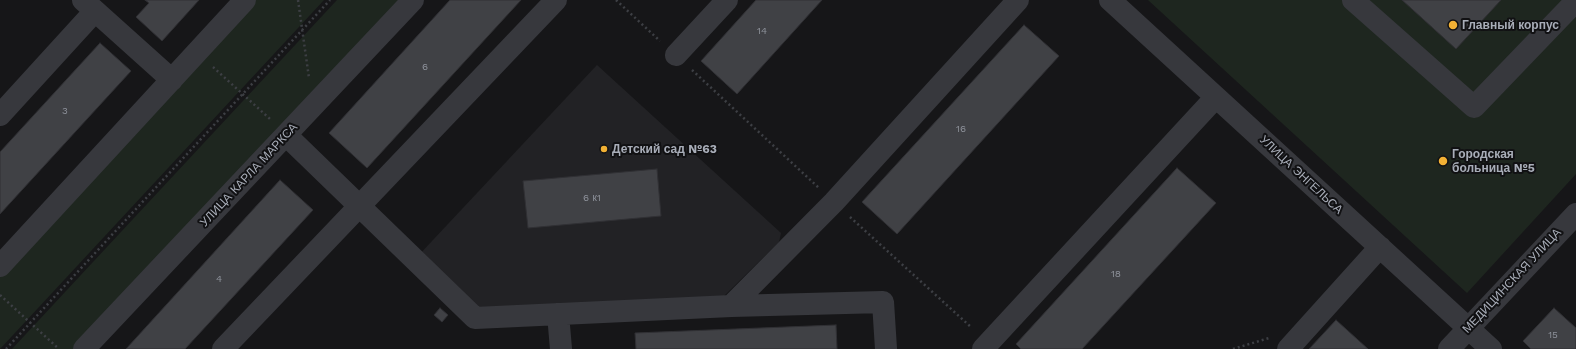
<!DOCTYPE html>
<html>
<head>
<meta charset="utf-8">
<style>
  body { margin:0 }
  canvas { display:block; background:#161618 }
</style>
</head>
<body>
<canvas width="1576" height="349"></canvas>
<script>
const ctx = document.querySelector('canvas').getContext('2d');
ctx.lineJoin = 'round';
function fill(path, color) {
  ctx.fillStyle = color;
  ctx.fill(path, 'evenodd');
}
function toPath(rows) {
  const path = new Path2D();
  for (const r of rows) {
    path.moveTo(r[0], r[1]);
    for (let i = 2; i < r.length; i += 2) path.lineTo(r[i], r[i + 1]);
  }
  return path;
}
function stroke(path, color, width, dash) {
  ctx.strokeStyle = color;
  ctx.lineWidth = width;
  ctx.lineCap = dash ? 'butt' : 'round';
  ctx.setLineDash(dash || []);
  ctx.stroke(path);
}
function write(font, color, halo, rows, align = 'center') {
  ctx.font = font + ' "Work Sans",sans-serif';
  ctx.lineWidth = 4;
  ctx.setLineDash([]);
  ctx.textBaseline = 'middle';
  ctx.strokeStyle = halo;
  ctx.fillStyle = color;
  for (const [text, x, y, turn = 0] of rows) {
    ctx.save();
    ctx.translate(x, y);
    ctx.rotate((+turn || 0) * Math.PI / 180);
    ctx.textAlign = isNaN(turn) ? turn : align;
    if (halo) ctx.strokeText(text, 0, 0);
    ctx.fillText(text, 0, 0);
    ctx.restore();
  }
}
fill(toPath([
  [597,65,781,233,779,242,724,296,476,311,418,256]
]), '#222225');
fill(toPath([
  [255,0,324,0,0,349,0,274],
  [337,0,399,0,75,349,12,349],
  [1148,0,1402,0,1456,49,1501,0,1576,0,1576,174,1467,293]
]), '#1e261f');
const building = toPath([
  [145,0,199,0,162,41,136,17,149,3,145,0],
  [450,0,521,0,367,168,329,133,450,0],
  [756,0,822,0,737,94,701,61,756,0],
  [1402,0,1501,0,1456,49,1402,0],
  [1024,25,1059,56,897,234,862,202,1024,25],
  [100,43,131,71,0,214,0,152,100,43],
  [1177,168,1216,203,1082,349,1021,349,1016,344,1177,168],
  [657,169,661,216,528,228,523,181,657,169],
  [280,180,313,210,185,349,126,349,280,180],
  [440,308,448,315,442,322,434,315,440,308],
  [1554,308,1576,328,1576,349,1531,349,1523,341,1554,308],
  [1336,320,1368,349,1309,349,1336,320],
  [836,325,837,349,636,349,635,333,836,325]
]);
fill(building, '#404145');
stroke(building, '#303034', 1);
stroke(toPath([
  [298,0,309,78],
  [616,0,660,41],
  [213,67,270,119],
  [692,70,819,188],
  [850,217,972,328],
  [0,295,59,349],
  [6,349,330,0],
  [1233,349,1269,338]
]), '#3d3f44', 2.5, [2, 3]);
stroke(toPath([
  [83,0,172,80],
  [1110,0,1491,349],
  [1353,0,1474,107,1576,1],
  [676,55,727,0],
  [0,115,95,11],
  [286,135,475,318,731,306,834,202,1018,0],
  [0,266,245,0],
  [731,306,883,302,886,349],
  [558,314,561,349],
  [84,349,413,0],
  [223,349,556,0],
  [983,349,1216,97],
  [1288,349,1380,247],
  [1449,349,1576,214]
]), '#37383d', 22);
for (const [x, y, r, color] of [
  [1453,25,5,"#f2b134"],
  [604,149,4,"#f2b134"],
  [1443,161,5,"#f2b134"]
]) {
  const dot = new Path2D();
  dot.arc(x, y, r, 0, 2 * Math.PI);
  ctx.fillStyle = color;
  ctx.fill(dot);
  stroke(dot, '#111113', 1.5);
}
write('10px', '#8e929b', null, [
  ["14",762,31],
  ["6",425,67],
  ["3",65,111],
  ["16",961,129],
  ["6 к1",592,198],
  ["18",1116,274],
  ["4",219,279],
  ["15",1553,335]
]);
write('bold 12px', '#a8adb8', '#111113', [
  ["Главный корпус",1462,25],
  ["Детский сад №63",612,149],
  ["Городская",1452,154],
  ["больница №5",1452,168]
], 'left');
write('12px', '#a8adb8', '#111113', [
  ["УЛИЦА КАРЛА МАРКСА",249,175,-47],
  ["УЛИЦА ЭНГЕЛЬСА",1301,175,43],
  ["МЕДИЦИНСКАЯ УЛИЦА",1512,281,-47]
]);
</script>
</body>
</html>
